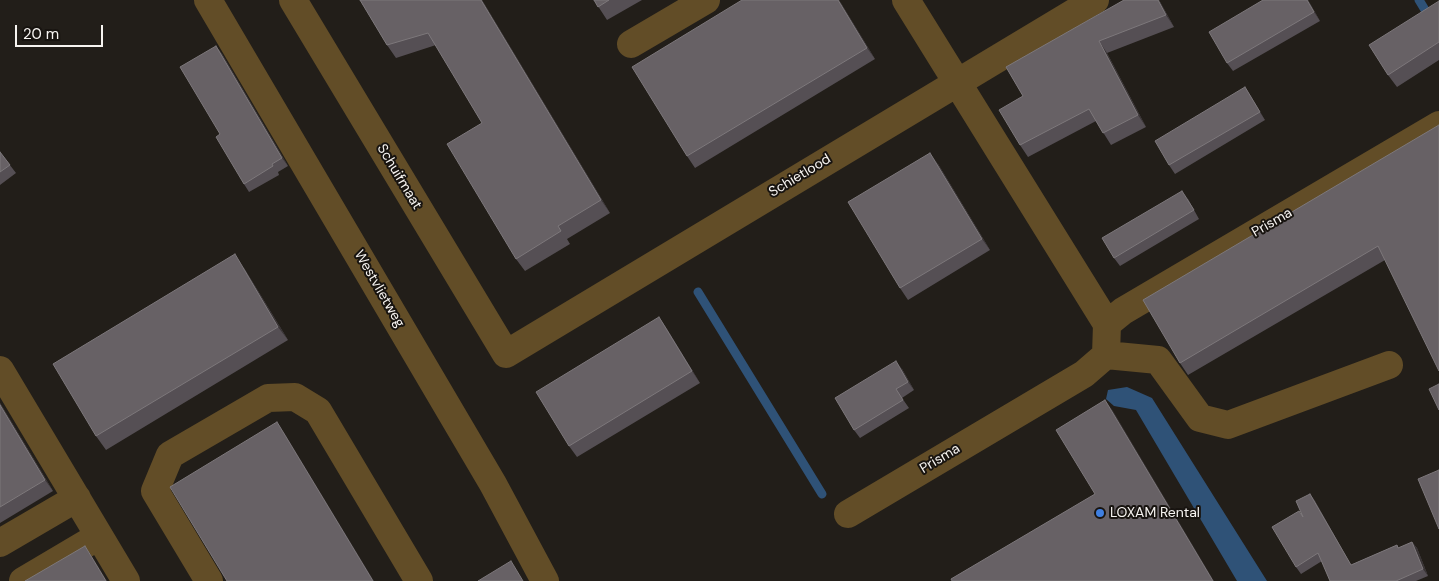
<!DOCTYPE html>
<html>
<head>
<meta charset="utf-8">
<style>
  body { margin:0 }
  #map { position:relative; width:1439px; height:581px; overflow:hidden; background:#221e19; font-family:"DM Sans",sans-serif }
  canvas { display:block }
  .scale { position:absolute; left:15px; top:25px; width:88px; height:22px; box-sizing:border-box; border:2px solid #f7f4f1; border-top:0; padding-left:6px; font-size:15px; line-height:18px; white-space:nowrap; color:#f7f4f1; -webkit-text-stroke:4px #181410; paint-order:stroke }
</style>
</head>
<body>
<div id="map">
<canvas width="1439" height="581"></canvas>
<div class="scale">20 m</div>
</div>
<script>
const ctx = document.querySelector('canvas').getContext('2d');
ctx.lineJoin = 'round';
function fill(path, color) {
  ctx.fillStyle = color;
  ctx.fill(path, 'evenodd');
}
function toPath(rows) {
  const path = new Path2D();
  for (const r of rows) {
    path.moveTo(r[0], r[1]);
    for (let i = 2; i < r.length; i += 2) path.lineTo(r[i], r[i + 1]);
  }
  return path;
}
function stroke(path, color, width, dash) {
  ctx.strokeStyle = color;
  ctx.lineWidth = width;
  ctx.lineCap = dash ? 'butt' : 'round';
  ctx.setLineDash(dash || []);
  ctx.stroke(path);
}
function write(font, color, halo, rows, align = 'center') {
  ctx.font = font + ' "DM Sans",sans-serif';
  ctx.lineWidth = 4;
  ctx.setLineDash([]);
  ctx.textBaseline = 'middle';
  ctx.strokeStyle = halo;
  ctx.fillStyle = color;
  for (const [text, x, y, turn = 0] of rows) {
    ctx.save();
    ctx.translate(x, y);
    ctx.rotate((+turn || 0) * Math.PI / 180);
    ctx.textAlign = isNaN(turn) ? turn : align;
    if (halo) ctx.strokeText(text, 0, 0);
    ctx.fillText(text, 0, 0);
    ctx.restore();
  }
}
fill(toPath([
  [1127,387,1152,398,1267,581,1237,581,1136,410,1114,406,1106,399,1108,390]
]), '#2f5277');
stroke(toPath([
  [1419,0,1439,33],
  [698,292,822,494]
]), '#2f5277', 9);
stroke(toPath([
  [208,0,493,484,545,581],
  [293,0,506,354,1095,0],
  [631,44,706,0],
  [1107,324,1123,311,1439,125],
  [1106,355,1158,360,1200,418,1228,425,1389,365],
  [0,370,126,581],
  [848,514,1084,374,1106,355,1107,324,906,0],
  [0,543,77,498],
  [23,581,99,536],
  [209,581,155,491,170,455,268,398,295,397,318,411,419,581]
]), '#624d27', 28);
fill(toPath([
  [360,0,482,0,610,213,567,239,570,244,525,271,516,259,482,123,436,45,396,58,387,45],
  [594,0,642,0,607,20],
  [839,0,875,59,695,168,687,156],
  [1159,0,1174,27,1107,53,1146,127,1111,145,1096,121,1028,157,1020,145,1023,96,1006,67],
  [1263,0,1308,0,1320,21,1233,71,1227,63],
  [1439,1,1439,60,1397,87,1388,75],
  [216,46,222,54,288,166,278,172,279,175,249,192,244,184,220,134],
  [1245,87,1265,120,1175,174,1169,165],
  [1438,126,1385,260,1188,375,1180,363],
  [0,152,16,173,0,185],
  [938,164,990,250,908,300,900,288],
  [1188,199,1199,219,1120,266,1114,258],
  [244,268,288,340,106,450,96,436],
  [659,317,667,329,700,383,577,457,569,446],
  [902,369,914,390,902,398,909,408,860,438,854,430],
  [0,403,53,491,0,523],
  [1310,494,1315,501,1351,565,1397,545,1399,548,1412,542,1417,548,1428,576,1416,581,1330,581,1322,561,1301,574,1296,567,1302,515]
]), '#554f54');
fill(toPath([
  [481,0,482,0,497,25,610,213,601,200],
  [838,0,839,0,875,59,867,48],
  [1158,0,1159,0,1174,27,1166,15],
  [1307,0,1308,0,1320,21,1314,12],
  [1099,41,1107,53,1146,127,1138,115],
  [216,46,222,54,288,166,282,158],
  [1245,87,1251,96,1265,120,1260,112],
  [930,153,938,164,990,250,982,239],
  [1182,191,1188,199,1199,219,1194,210],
  [235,254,244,268,288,340,278,327],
  [659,317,667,329,700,383,692,371],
  [896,361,902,369,914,390,908,382],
  [1105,400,1113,411,1214,581,1213,581],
  [0,403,53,491,45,480,0,405],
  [277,422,285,434,374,581,373,581],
  [1310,494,1315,501,1355,572,1351,565],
  [1412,542,1417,548,1428,576,1423,569],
  [85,546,93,558,107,581,106,581]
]), '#393435');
const building = toPath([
  [360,0,481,0,601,200,558,226,561,231,516,259,447,144,482,123,428,33,387,45,360,0],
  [594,0,609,0,598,7,594,0],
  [742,0,838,0,867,48,687,156,632,67,742,0],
  [1124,0,1158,0,1166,15,1099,41,1138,115,1103,133,1089,109,1020,145,999,110,1023,96,1006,67,1124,0],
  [1263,0,1307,0,1314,12,1227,63,1209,32,1263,0],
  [1439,1,1439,42,1388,75,1369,45,1439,1],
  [216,46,282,158,272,164,273,166,244,184,216,137,220,134,180,67,216,46],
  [1245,87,1260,112,1169,165,1155,141,1245,87],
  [1439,125,1439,371,1378,246,1180,363,1143,300,1439,125],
  [0,152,10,165,0,172,0,152],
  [930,153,982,239,900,288,848,202,930,153],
  [1182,191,1194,210,1114,258,1102,238,1182,191],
  [235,254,278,327,96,436,53,364,235,254],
  [659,317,692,371,569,446,536,392,659,317],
  [896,361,908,382,896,389,903,400,854,430,835,398,896,361],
  [1439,384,1439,410,1429,389,1439,384],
  [1105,400,1213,581,952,581,951,579,1095,494,1056,430,1105,400],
  [0,405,45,480,0,507,0,405],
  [277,422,373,581,227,581,170,487,277,422],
  [1439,470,1439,529,1418,479,1439,470],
  [1310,494,1351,565,1397,545,1398,548,1412,542,1423,569,1396,581,1330,581,1318,553,1296,567,1272,527,1299,511,1303,517,1296,501,1310,494],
  [85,546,106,581,25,581,85,546],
  [511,561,523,581,478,581,511,561]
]);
fill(building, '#676165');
stroke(building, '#7d787b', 1);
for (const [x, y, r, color] of [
  [1100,513,5,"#3f7fe0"]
]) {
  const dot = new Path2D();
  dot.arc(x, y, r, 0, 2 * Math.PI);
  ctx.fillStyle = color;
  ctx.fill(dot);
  stroke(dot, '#181410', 2);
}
write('14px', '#f7f4f1', '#181410', [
  ["Schietlood",800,176,-31],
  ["Schuifmaat",399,177,59],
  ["Prisma",1272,223,-30],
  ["Westvlietweg",379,289,60],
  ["Prisma",940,459,-31]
]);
write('14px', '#f7f4f1', '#181410', [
  ["LOXAM Rental",1110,513]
], 'left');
</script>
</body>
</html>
